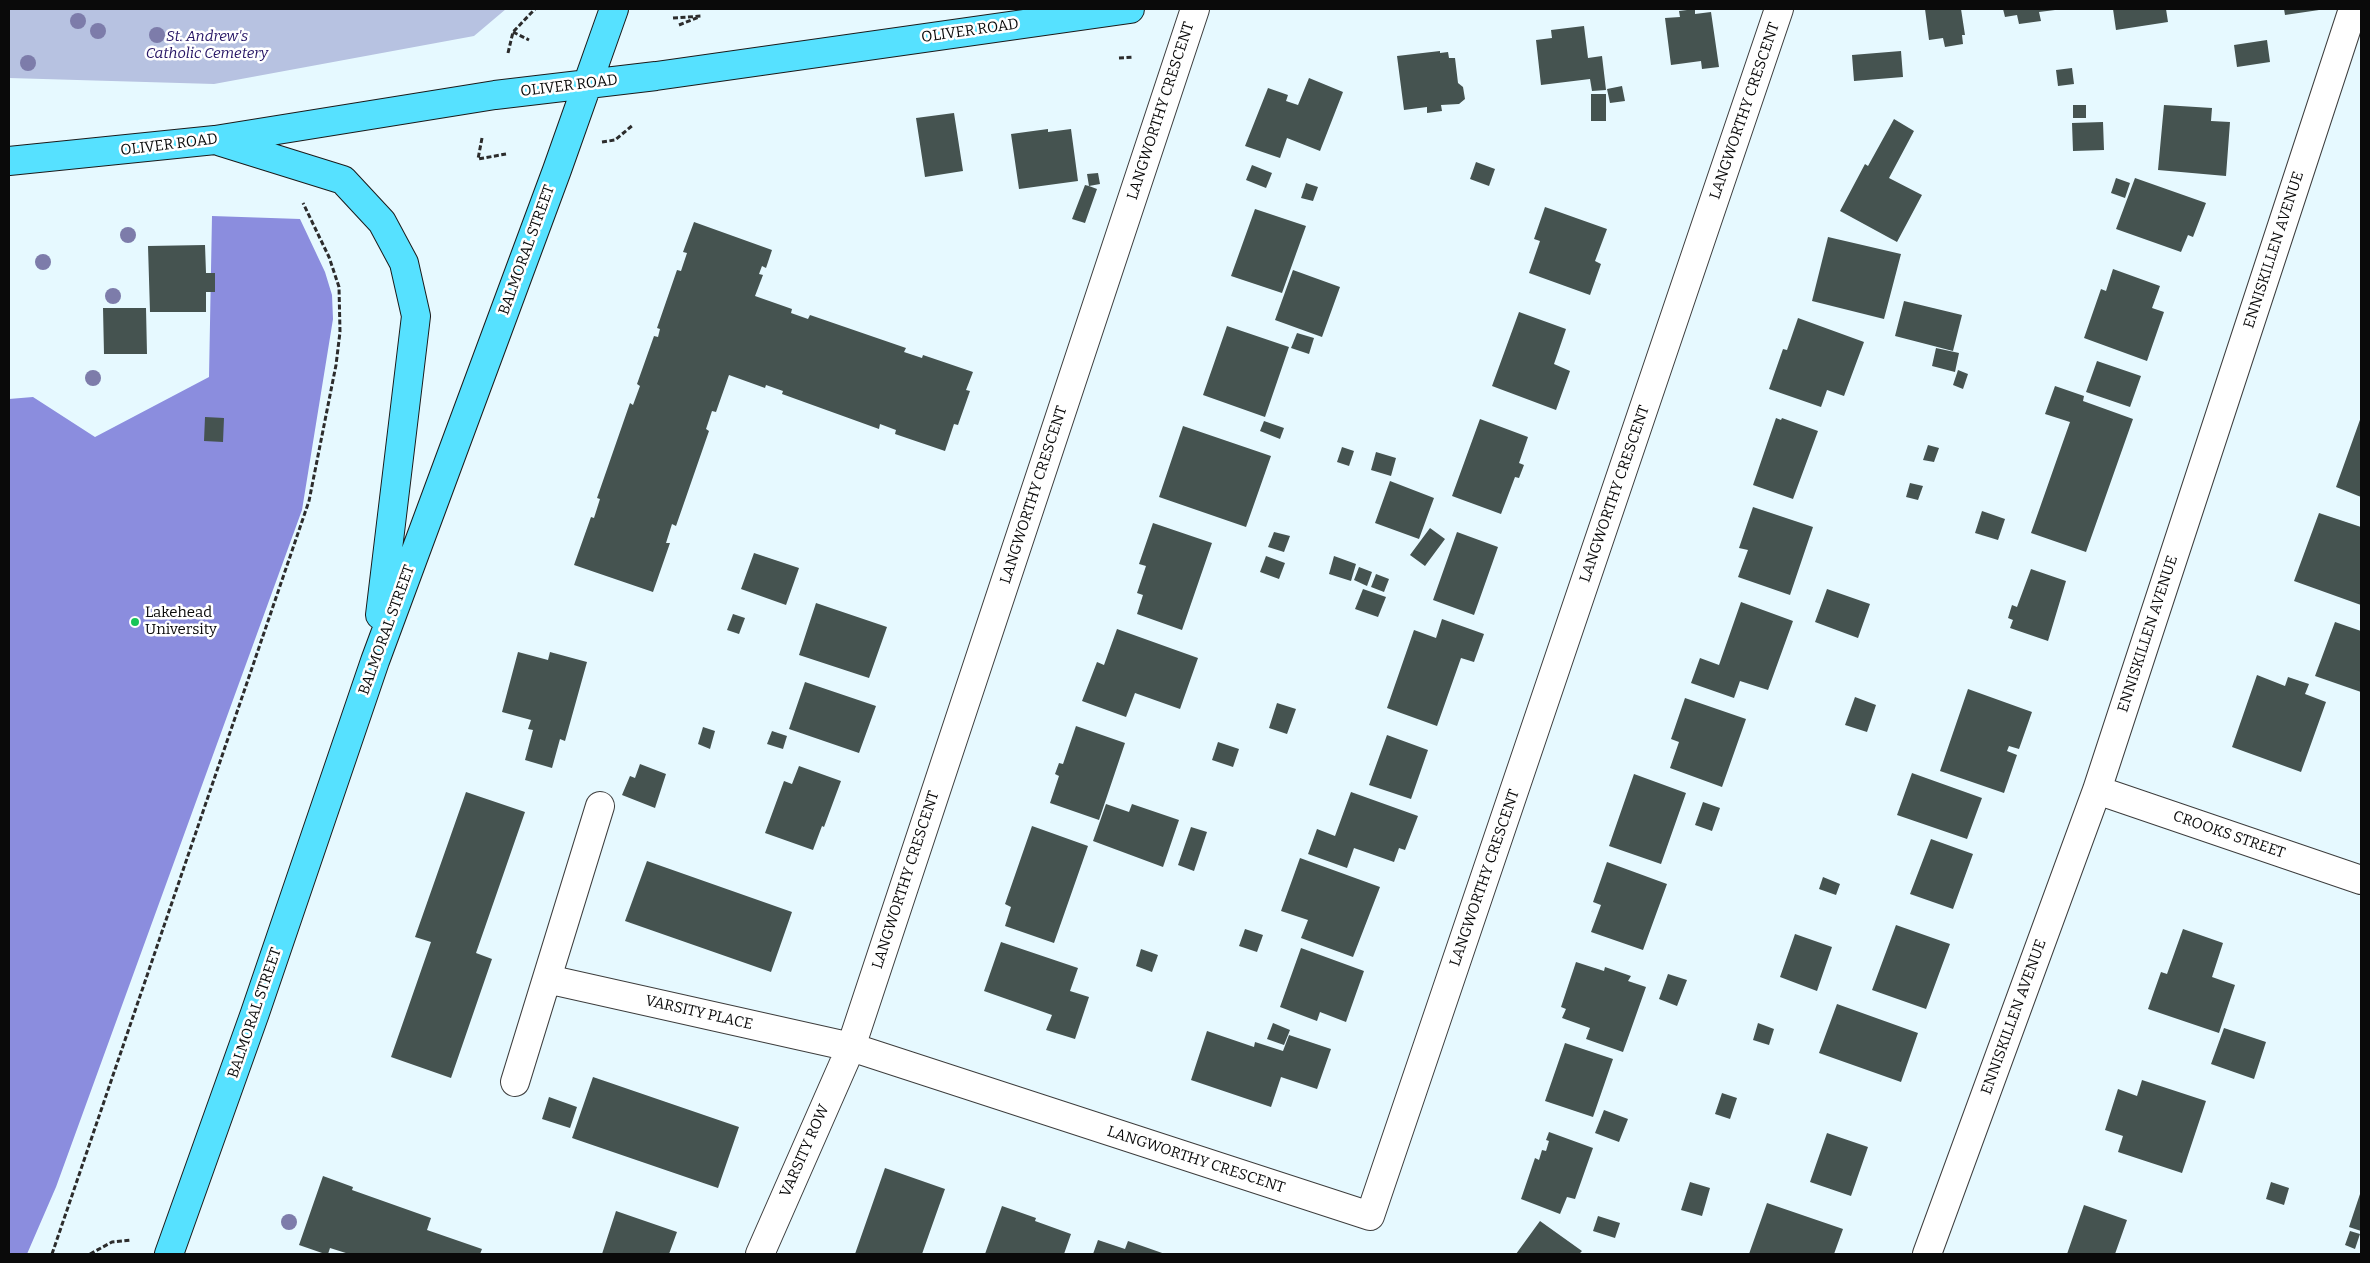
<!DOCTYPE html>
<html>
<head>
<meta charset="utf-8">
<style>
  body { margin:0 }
  #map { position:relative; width:2370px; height:1263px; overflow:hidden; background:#e6f9ff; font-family:Bitter,serif }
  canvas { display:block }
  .frame { position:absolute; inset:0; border:10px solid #0a0a0a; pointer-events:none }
</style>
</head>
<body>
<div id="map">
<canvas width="2370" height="1263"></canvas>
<div class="frame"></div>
</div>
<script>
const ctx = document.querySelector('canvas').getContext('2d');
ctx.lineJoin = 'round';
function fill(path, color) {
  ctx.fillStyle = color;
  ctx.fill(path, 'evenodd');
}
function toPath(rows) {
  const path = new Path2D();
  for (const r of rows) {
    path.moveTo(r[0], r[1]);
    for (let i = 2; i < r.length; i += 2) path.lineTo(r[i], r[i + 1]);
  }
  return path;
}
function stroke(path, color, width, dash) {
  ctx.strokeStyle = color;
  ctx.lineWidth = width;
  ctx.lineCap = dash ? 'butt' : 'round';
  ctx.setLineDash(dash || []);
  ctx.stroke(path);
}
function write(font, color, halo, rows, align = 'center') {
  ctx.font = font + ' Bitter,serif';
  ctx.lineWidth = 5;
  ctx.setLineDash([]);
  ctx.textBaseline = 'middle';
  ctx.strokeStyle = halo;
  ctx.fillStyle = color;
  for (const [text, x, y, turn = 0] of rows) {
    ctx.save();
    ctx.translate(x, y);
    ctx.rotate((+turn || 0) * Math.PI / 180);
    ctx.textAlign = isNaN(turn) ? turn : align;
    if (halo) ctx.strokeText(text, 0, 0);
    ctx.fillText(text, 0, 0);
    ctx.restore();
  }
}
fill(toPath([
  [212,216,300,219,325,272,332,295,333,319,302,510,56,1187,27,1254,9,1254,9,399,33,397,95,437,209,377]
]), '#8b8dde');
fill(toPath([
  [9,9,506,9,474,36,214,84,9,78]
]), '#b7c2e1');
fill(toPath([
  [1695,9,1695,14,1711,12,1719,67,1702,69,1701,61,1671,65,1665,18,1680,17,1679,11],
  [1925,9,1961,9,1965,35,1962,35,1963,44,1945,47,1943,38,1929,40],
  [2003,9,2055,9,2055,10,2039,12,2041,21,2019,24,2017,15,2005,17],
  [2113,9,2166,9,2168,22,2116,30],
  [2284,9,2319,9,2319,10,2285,15],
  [1584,26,1588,58,1602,56,1606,90,1592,91,1590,79,1541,85,1536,40,1552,38,1551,30],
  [2267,40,2270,62,2237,67,2234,45],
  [1440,51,1440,53,1448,52,1449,58,1455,58,1458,83,1463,87,1465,99,1459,104,1441,105,1442,111,1427,113,1427,107,1404,110,1397,56],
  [1901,51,1903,77,1854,81,1852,55],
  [2072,68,2074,84,2058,86,2056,70],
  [1309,78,1343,92,1320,151,1287,138,1280,158,1245,146,1268,88,1288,95,1286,101,1298,105],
  [1622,86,1625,101,1610,103,1607,89],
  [1591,94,1606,94,1606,121,1591,121],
  [2073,105,2086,105,2086,118,2073,118],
  [2164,105,2212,108,2211,121,2230,122,2226,176,2158,170],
  [954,113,963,171,925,177,916,118],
  [1894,119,1914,131,1889,178,1922,195,1897,242,1840,211,1865,164,1868,166],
  [2103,122,2104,150,2073,151,2072,123],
  [1048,129,1048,132,1071,129,1078,181,1019,189,1011,134],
  [1476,162,1495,169,1489,186,1470,179],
  [1252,165,1272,173,1266,188,1246,180],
  [1098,173,1100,184,1089,186,1097,189,1085,223,1072,219,1085,185,1089,186,1087,174],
  [2116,178,2130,183,2125,198,2111,193],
  [2135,178,2206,203,2193,237,2188,235,2181,252,2116,229],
  [1306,183,1318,187,1313,201,1301,198],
  [1545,207,1607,229,1595,261,1601,264,1590,295,1529,273,1540,241,1534,239],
  [1255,209,1306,226,1282,293,1231,276],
  [694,222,772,250,766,268,762,266,759,274,763,275,755,296,792,309,791,313,808,319,810,315,906,348,904,352,922,358,923,355,973,372,966,390,970,391,958,425,954,424,945,451,895,434,896,430,880,424,879,429,782,394,783,391,766,385,765,388,729,375,716,412,712,411,706,429,709,431,676,526,672,524,666,543,670,543,653,592,574,565,591,517,594,518,600,499,597,498,630,403,633,405,640,386,637,384,654,336,658,337,660,329,657,328,677,270,681,271,687,253,683,252],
  [1828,237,1901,254,1884,319,1812,301],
  [205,245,206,273,215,273,215,292,206,292,206,312,150,312,148,246],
  [2113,269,2160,286,2152,308,2164,312,2147,361,2084,338,2101,289,2106,291],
  [1293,270,1340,287,1322,337,1275,320],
  [1904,301,1962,315,1953,351,1895,336],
  [103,308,146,308,147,354,104,354],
  [1519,312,1566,329,1554,364,1570,371,1556,410,1492,386],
  [1798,318,1864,342,1844,396,1827,390,1821,407,1769,389,1783,349,1787,350],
  [1227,326,1289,347,1265,417,1203,395],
  [1297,333,1314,338,1309,354,1291,348],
  [1936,348,1959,353,1955,372,1932,366],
  [2097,361,2141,376,2130,407,2086,392],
  [1958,370,1968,374,1963,389,1953,385],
  [2055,386,2084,396,2083,401,2133,419,2086,552,2031,533,2070,422,2045,414],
  [205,417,224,418,223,442,204,441],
  [2361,417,2361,497,2336,487],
  [1776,418,1781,420,1782,418,1818,431,1793,499,1753,485],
  [1480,419,1528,437,1519,463,1524,465,1519,478,1515,477,1501,514,1452,496],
  [1264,421,1284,428,1280,439,1260,431],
  [1183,426,1271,456,1246,527,1159,497],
  [1928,445,1939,448,1934,462,1923,460],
  [1342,447,1354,451,1349,466,1337,462],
  [1376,452,1396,458,1391,476,1371,470],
  [1390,481,1434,498,1419,539,1375,523],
  [1910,483,1923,486,1918,500,1906,497],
  [1753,507,1813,527,1790,595,1738,577,1748,550,1739,548],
  [1982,511,2005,519,1998,540,1975,533],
  [2319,513,2361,527,2361,605,2294,581],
  [1153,523,1212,543,1182,630,1137,614,1143,595,1137,593,1146,566,1139,564],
  [1430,528,1445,539,1425,566,1410,555],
  [1274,532,1290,536,1284,552,1268,547],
  [1457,532,1498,547,1474,615,1433,600],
  [754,553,799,568,786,605,741,589],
  [1266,556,1285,563,1279,579,1260,572],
  [1334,556,1356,564,1351,581,1329,574],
  [1359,567,1372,572,1367,586,1354,580],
  [2031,569,2066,581,2048,641,2010,628,2013,620,2008,618,2012,605,2017,607],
  [1376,574,1389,579,1384,592,1371,587],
  [1363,589,1386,597,1378,617,1355,609],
  [1827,589,1870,604,1858,638,1815,622],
  [1741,602,1793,621,1768,690,1740,681,1734,698,1691,683,1700,658,1719,665],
  [816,603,887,627,869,678,799,655],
  [733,614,745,618,739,634,727,630],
  [1442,619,1484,634,1474,662,1461,658,1437,726,1387,708,1414,630,1436,638],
  [2335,622,2361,631,2361,692,2315,676],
  [1117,629,1198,658,1180,709,1135,693,1126,717,1082,701,1097,662,1104,665],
  [518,652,548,660,550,652,587,662,565,741,560,739,552,768,525,760,533,730,528,729,531,720,502,712],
  [2257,675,2285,686,2288,677,2309,684,2305,694,2326,702,2301,772,2232,747],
  [805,682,876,706,859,753,789,729],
  [1968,689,2032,712,2019,749,2009,746,2007,751,2017,755,2004,793,1940,771],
  [1855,697,1876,705,1867,732,1845,725],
  [1685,698,1746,719,1722,787,1670,768,1679,742,1671,739],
  [1277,703,1296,709,1287,734,1269,728],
  [1076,726,1125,743,1099,820,1050,803,1059,776,1055,774,1059,763,1063,764],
  [703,727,715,731,710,749,698,744],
  [772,731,787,736,783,749,767,744],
  [1387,735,1428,750,1411,799,1369,785],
  [1218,742,1239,749,1233,767,1212,760],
  [640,764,666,774,655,808,622,795,630,776,635,778],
  [799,766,841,781,824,827,822,826,813,850,765,833,784,781,792,784],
  [1912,773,1982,798,1967,839,1897,815],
  [1634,774,1686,793,1661,864,1609,846],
  [466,792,525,812,476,953,492,959,451,1078,391,1057,431,942,415,937],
  [1351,792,1418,816,1405,850,1399,848,1394,862,1354,848,1347,868,1308,854,1317,829,1335,836],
  [1703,802,1720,808,1712,831,1695,825],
  [1106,804,1129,812,1132,804,1179,820,1163,867,1093,841],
  [1032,826,1088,846,1054,943,1005,926,1011,907,1005,904],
  [1191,827,1207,832,1194,871,1178,865],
  [1931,839,1973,854,1953,909,1910,894],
  [1300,858,1380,887,1353,957,1301,938,1308,920,1281,911],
  [647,861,792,912,771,972,625,921],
  [1607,862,1667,884,1643,950,1591,932,1601,905,1593,902],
  [1823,877,1840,884,1836,895,1819,889],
  [1896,925,1950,944,1926,1009,1872,990],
  [1245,929,1263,935,1257,952,1239,946],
  [2183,929,2223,943,2212,977,2235,985,2219,1033,2148,1009,2161,972,2167,974],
  [1795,934,1832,947,1817,991,1780,977],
  [1001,942,1078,968,1070,991,1089,997,1075,1039,1046,1030,1052,1015,984,991],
  [1301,948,1364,971,1346,1022,1320,1012,1317,1021,1280,1007],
  [1141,949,1158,955,1152,972,1136,966],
  [1576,962,1604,971,1605,967,1631,976,1628,981,1646,987,1623,1052,1586,1039,1590,1028,1562,1018,1566,1009,1561,1007],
  [1668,974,1687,980,1677,1006,1659,999],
  [1837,1004,1918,1033,1901,1082,1819,1053],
  [1273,1023,1290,1030,1284,1045,1267,1039],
  [1758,1023,1774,1029,1769,1045,1753,1040],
  [2224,1028,2266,1042,2254,1079,2211,1064],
  [1207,1031,1254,1047,1255,1042,1283,1051,1289,1035,1331,1049,1317,1089,1281,1077,1271,1107,1191,1080],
  [1565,1043,1613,1059,1593,1117,1545,1101],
  [593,1077,739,1127,718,1188,572,1138],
  [2142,1080,2206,1101,2182,1173,2118,1152,2123,1136,2105,1130,2118,1089,2137,1096],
  [1722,1093,1737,1098,1730,1119,1715,1114],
  [549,1097,577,1107,570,1128,542,1119],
  [1604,1110,1628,1119,1619,1142,1595,1133],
  [1549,1132,1593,1148,1575,1199,1567,1197,1560,1214,1521,1199,1535,1158,1539,1160,1542,1150,1546,1151,1549,1141,1546,1140],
  [1827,1133,1868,1147,1851,1196,1810,1182],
  [885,1168,945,1189,922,1254,855,1254],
  [323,1176,353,1187,352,1190,431,1218,427,1230,482,1249,480,1254,349,1254,330,1248,328,1254,325,1254,299,1245],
  [1690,1182,1710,1188,1702,1216,1681,1210],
  [2271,1182,2289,1188,2284,1205,2266,1199],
  [2361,1191,2361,1231,2349,1227],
  [1767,1203,1843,1229,1834,1254,1749,1254],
  [2084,1205,2127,1220,2115,1254,2067,1254],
  [1002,1206,1036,1218,1035,1221,1071,1234,1064,1254,985,1254],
  [616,1211,677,1232,669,1254,602,1254],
  [1598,1216,1620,1223,1615,1238,1593,1231],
  [1540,1221,1582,1251,1579,1254,1516,1254],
  [2350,1231,2360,1234,2355,1249,2345,1245],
  [1098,1240,1125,1249,1128,1241,1165,1254,1093,1254]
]), '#455350');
const minor = toPath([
  [2097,790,2361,880],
  [547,979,851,1047,1370,1216,1779,9],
  [515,1082,600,806],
  [760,1254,851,1047,1195,9],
  [1927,1254,2097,790,2353,9]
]);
const major = toPath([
  [221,142,343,180,382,222,404,263,416,316,380,615],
  [9,161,215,140,495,95,656,76,1130,9],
  [169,1254,255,1013,375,661,557,170,614,9]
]);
stroke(minor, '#3d3d3d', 30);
stroke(major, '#1b1b1b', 30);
stroke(toPath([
  [673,18,702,16],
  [679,25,699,17],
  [513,32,529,40],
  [508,53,513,32,535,9],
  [1119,58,1134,57],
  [482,138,478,159,506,154],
  [602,142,615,140,633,125],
  [52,1254,309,501,336,365,340,332,339,287,329,257,303,203],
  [90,1254,112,1242,131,1240]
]), '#2c2c2c', 3, [5, 2.5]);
stroke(minor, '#fff', 28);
stroke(major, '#56e1ff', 28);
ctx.fillStyle = '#7d7caa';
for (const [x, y] of [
  [78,21],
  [98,31],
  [157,35],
  [28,63],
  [128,235],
  [43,262],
  [113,296],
  [93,378],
  [289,1222]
]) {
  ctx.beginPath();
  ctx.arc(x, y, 8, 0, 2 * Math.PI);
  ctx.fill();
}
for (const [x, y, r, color] of [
  [135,622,5,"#17c557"]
]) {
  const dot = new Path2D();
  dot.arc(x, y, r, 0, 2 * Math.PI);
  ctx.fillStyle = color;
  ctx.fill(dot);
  stroke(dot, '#fff', 2);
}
write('15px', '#0a0a0a', '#fff', [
  ["OLIVER ROAD",970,31,-8],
  ["OLIVER ROAD",569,86,-7],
  ["LANGWORTHY CRESCENT",1161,111,-72],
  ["LANGWORTHY CRESCENT",1745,111,-71],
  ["OLIVER ROAD",169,145,-7],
  ["BALMORAL STREET",527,250,-70],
  ["ENNISKILLEN AVENUE",2274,250,-72],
  ["LANGWORTHY CRESCENT",1615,494,-71],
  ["LANGWORTHY CRESCENT",1034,495,-72],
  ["BALMORAL STREET",387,630,-70],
  ["ENNISKILLEN AVENUE",2148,634,-72],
  ["CROOKS STREET",2229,835,19],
  ["LANGWORTHY CRESCENT",1485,878,-71],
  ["LANGWORTHY CRESCENT",906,880,-72],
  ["BALMORAL STREET",255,1013,-71],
  ["VARSITY PLACE",699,1013,13],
  ["ENNISKILLEN AVENUE",2014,1017,-70],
  ["VARSITY ROW",805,1151,-66],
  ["LANGWORTHY CRESCENT",1196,1160,18]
]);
write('italic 15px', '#271665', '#fff', [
  ["St. Andrew's",207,37],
  ["Catholic Cemetery",207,54]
]);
write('15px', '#0a0a0a', '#fff', [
  ["Lakehead",145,613],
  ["University",145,630]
], 'left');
</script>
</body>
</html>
